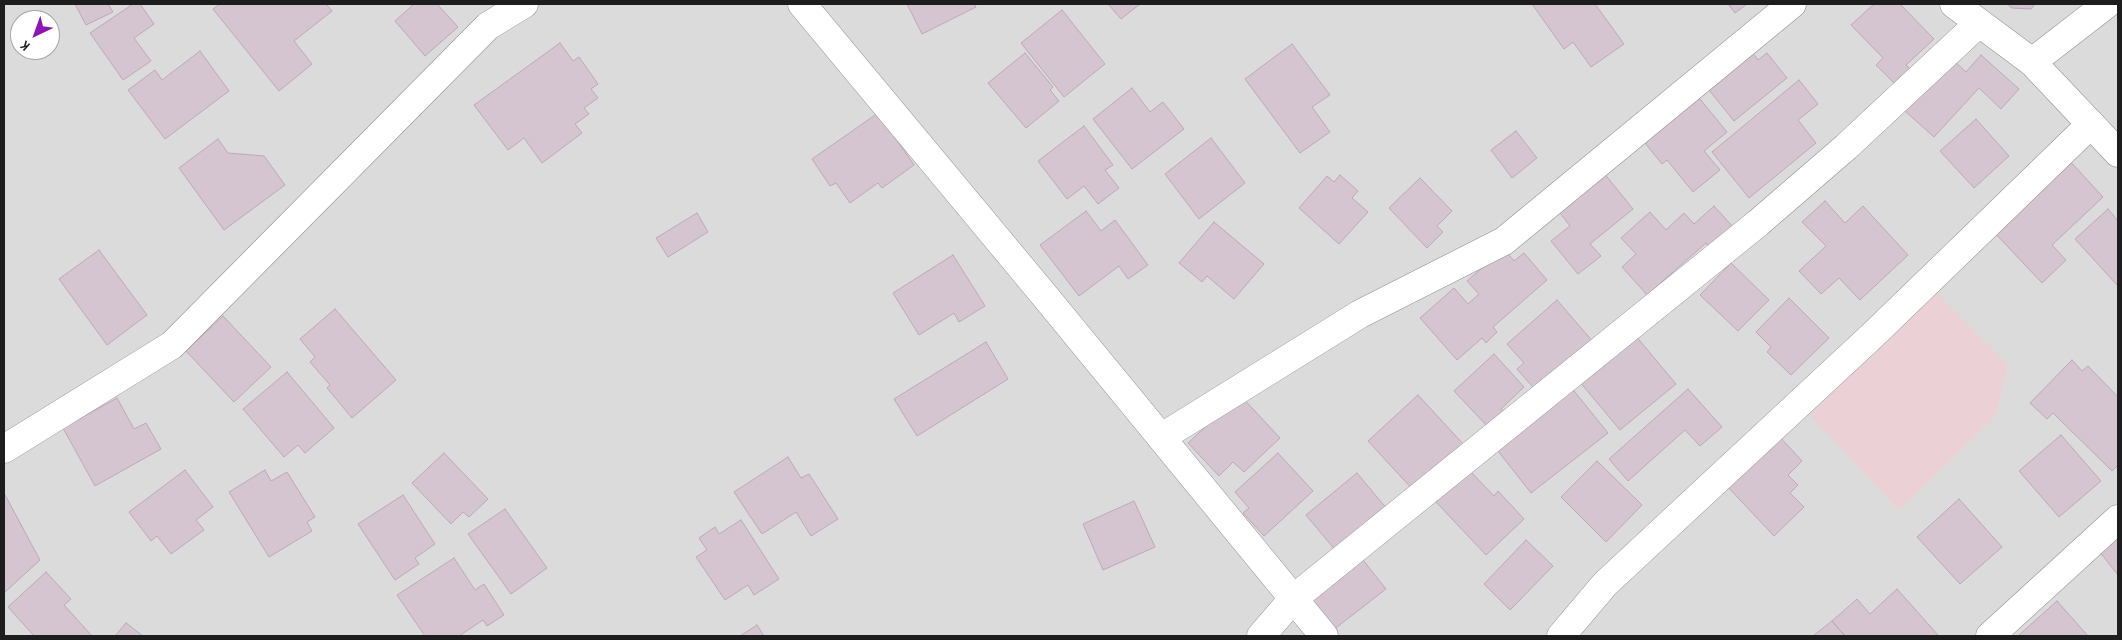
<!DOCTYPE html>
<html>
<head>
<meta charset="utf-8">
<style>
  body { margin:0 }
  #map { position:relative; width:2122px; height:640px; overflow:hidden; background:#eee4ea; font-family:"Sofia Sans Condensed",sans-serif }
  canvas { display:block }
  .frame { position:absolute; inset:0; border:5px solid #1d1d1d; pointer-events:none }
  .north { position:absolute; left:10px; top:10px; width:50px; height:50px; box-sizing:border-box; background:#fff; border:1px solid #a5a5a5; border-radius:50%; rotate:222deg; font-size:14px; font-weight:700; line-height:20px; text-align:center; color:#1d1d1d }
  .north::after { content:''; display:block; margin:auto; width:18px; height:22px; background:#8d14b7; clip-path:polygon(50% 0,100% 100%,50% 72%,0 100%) }
</style>
</head>
<body>
<div id="map">
<canvas width="2122" height="640"></canvas>
<div class="frame"></div>
<div class="north">K</div>
</div>
<script>
const ctx = document.querySelector('canvas').getContext('2d');
ctx.lineJoin = 'round';
function fill(path, color) {
  ctx.fillStyle = color;
  ctx.fill(path, 'evenodd');
}
function toPath(rows) {
  const path = new Path2D();
  for (const r of rows) {
    path.moveTo(r[0], r[1]);
    for (let i = 2; i < r.length; i += 2) path.lineTo(r[i], r[i + 1]);
  }
  return path;
}
function stroke(path, color, width, dash) {
  ctx.strokeStyle = color;
  ctx.lineWidth = width;
  ctx.lineCap = dash ? 'butt' : 'round';
  ctx.setLineDash(dash || []);
  ctx.stroke(path);
}
fill(toPath([
  [4,4,2118,4,2118,636,4,636],
  [20,20,50,20,50,50,20,50]
]), '#dbdbdb');
fill(toPath([
  [1935,291,2008,365,1996,416,1899,510,1810,415]
]), '#ebd1d6');
const building = toPath([
  [75,4,108,4,113,12,86,25,75,4],
  [133,4,140,4,154,24,134,38,151,61,123,80,90,33,133,4],
  [220,4,326,4,332,11,294,41,312,64,279,91,213,9,220,4],
  [414,4,437,4,458,27,425,56,395,21,414,4],
  [907,4,974,4,976,7,922,34,907,4],
  [1108,4,1140,4,1121,19,1108,4],
  [1532,4,1595,4,1624,44,1591,67,1573,42,1564,49,1532,4],
  [1728,4,1747,4,1735,13,1728,4],
  [1874,4,1900,4,1934,39,1906,65,1910,69,1894,83,1876,65,1883,58,1851,25,1874,4],
  [2007,4,2035,4,2031,9,2012,8,2007,4],
  [1062,10,1105,64,1064,97,1021,43,1062,10],
  [560,43,573,61,579,57,598,84,591,89,598,98,584,108,589,114,575,124,582,133,542,163,524,138,508,150,474,105,560,43],
  [1292,44,1330,95,1312,107,1330,132,1300,153,1245,79,1292,44],
  [1749,48,1758,60,1767,53,1787,78,1734,121,1705,85,1749,48],
  [200,51,229,91,165,139,128,90,155,70,162,80,200,51],
  [1025,53,1053,87,1050,90,1059,101,1026,128,988,83,1025,53],
  [1981,55,2019,89,2001,109,1979,88,1934,137,1905,111,1952,59,1966,72,1981,55],
  [1799,80,1818,104,1798,120,1816,143,1749,198,1712,152,1799,80],
  [1132,88,1150,112,1163,102,1184,129,1132,169,1093,119,1132,88],
  [1695,93,1727,132,1704,151,1720,170,1693,192,1667,160,1662,164,1640,137,1695,93],
  [878,113,914,165,882,188,878,183,850,203,836,183,830,186,812,159,878,113],
  [1976,119,2009,156,1974,188,1940,151,1976,119],
  [1084,126,1113,165,1105,170,1119,188,1098,204,1084,186,1067,199,1038,161,1084,126],
  [1516,131,1537,158,1512,178,1491,150,1516,131],
  [1211,138,1245,183,1199,219,1165,174,1211,138],
  [218,139,228,153,264,156,285,185,224,230,179,168,218,139],
  [2068,159,2103,197,2052,245,2066,260,2042,283,1992,230,2068,159],
  [1603,172,1633,209,1590,244,1601,256,1578,274,1551,241,1570,226,1557,209,1603,172],
  [1340,175,1358,191,1352,198,1368,212,1339,244,1299,208,1327,176,1334,182,1340,175],
  [1420,178,1452,211,1437,226,1443,232,1427,248,1389,208,1420,178],
  [1825,201,1845,223,1863,206,1908,255,1860,300,1839,278,1821,294,1799,271,1826,246,1802,222,1825,201],
  [1714,206,1735,229,1712,250,1706,243,1647,295,1622,267,1636,254,1621,238,1650,212,1666,230,1684,213,1694,224,1714,206],
  [2108,209,2118,221,2118,286,2075,239,2108,209],
  [1086,211,1101,231,1115,220,1148,265,1128,279,1119,266,1079,296,1040,245,1086,211],
  [697,213,708,232,668,257,656,238,697,213],
  [1214,222,1264,264,1234,299,1207,276,1202,282,1179,263,1214,222],
  [1504,249,1514,261,1524,253,1547,280,1493,327,1497,332,1486,343,1482,338,1457,360,1420,318,1454,288,1468,304,1479,294,1467,281,1504,249],
  [99,250,147,315,107,345,59,279,99,250],
  [953,255,985,306,959,322,954,313,919,335,893,293,953,255],
  [1731,263,1769,300,1738,331,1700,295,1731,263],
  [1789,298,1829,338,1791,375,1767,352,1771,347,1756,332,1789,298],
  [1557,300,1594,343,1538,393,1517,369,1524,363,1507,344,1557,300],
  [335,309,396,380,352,418,327,388,330,385,310,362,315,357,300,339,335,309],
  [223,316,271,367,234,402,186,351,223,316],
  [1635,335,1676,384,1620,430,1579,381,1635,335],
  [986,342,1008,379,917,436,894,399,986,342],
  [1494,354,1524,387,1501,409,1505,412,1488,427,1454,391,1494,354],
  [2072,360,2082,371,2088,366,2118,397,2118,465,2112,471,2053,413,2047,419,2030,403,2072,360],
  [287,372,334,428,305,453,298,445,284,457,243,409,287,372],
  [1570,386,1608,433,1531,493,1494,446,1570,386],
  [1688,389,1722,427,1700,446,1685,430,1628,481,1609,459,1688,389],
  [1240,395,1280,438,1244,472,1233,462,1219,476,1188,443,1240,395],
  [1418,395,1465,446,1415,492,1368,441,1418,395],
  [117,398,134,429,146,423,161,449,95,486,63,428,117,398],
  [1778,435,1802,461,1788,475,1798,485,1790,493,1804,507,1774,536,1725,484,1778,435],
  [2061,435,2101,481,2059,517,2019,471,2061,435],
  [444,453,488,499,469,517,463,512,451,524,412,483,444,453],
  [1278,453,1313,491,1264,536,1243,513,1249,508,1235,492,1278,453],
  [788,457,801,478,809,474,838,519,811,536,796,512,762,534,734,492,788,457],
  [1597,461,1642,505,1606,542,1561,497,1597,461],
  [185,470,213,507,196,520,204,530,171,554,157,536,151,541,129,512,185,470],
  [265,470,271,481,287,472,315,517,307,522,312,531,269,557,229,492,265,470],
  [1469,470,1494,496,1498,491,1524,519,1486,555,1436,502,1469,470],
  [1357,473,1387,509,1336,551,1306,515,1357,473],
  [4,493,40,560,4,593,4,493],
  [403,495,435,544,415,558,419,564,395,580,358,524,403,495],
  [1959,499,2002,547,1960,584,1917,537,1959,499],
  [1134,501,1155,547,1103,570,1083,524,1134,501],
  [505,509,547,568,511,594,468,534,505,509],
  [741,520,779,579,754,595,748,585,725,600,696,557,707,550,699,538,715,527,719,534,741,520],
  [2118,527,2118,575,2095,546,2118,527],
  [1526,540,1553,566,1510,610,1484,584,1526,540],
  [1359,555,1386,589,1328,634,1301,601,1359,555],
  [454,558,475,590,484,584,504,615,487,626,483,620,459,636,425,636,397,595,454,558],
  [46,572,71,599,64,605,92,636,34,636,8,607,46,572],
  [1897,589,1938,635,1937,636,1845,636,1832,621,1857,599,1870,614,1897,589],
  [2057,601,2088,636,2021,636,2019,635,2057,601],
  [1832,621,1845,636,1813,636,1832,621],
  [126,623,143,636,115,636,126,623],
  [757,625,764,636,740,636,757,625]
]);
fill(building, '#d4c5d1');
stroke(building, '#bea8ba', 1);
const minor = toPath([
  [802,4,1049,301,1324,636],
  [2032,62,2107,4],
  [1162,437,1360,314,1504,241,1792,4],
  [4,449,172,345,488,26,524,4],
  [1261,636,1293,599,1758,223,1846,147,1979,23],
  [1561,636,1605,584,1874,334,2091,124],
  [1990,636,2118,519]
]);
const tertiary = toPath([
  [1954,4,2032,62,2118,153]
]);
stroke(minor, '#919191', 29);
stroke(tertiary, '#919191', 29);
stroke(minor, '#fff', 28);
stroke(tertiary, '#fff', 28);
</script>
</body>
</html>
